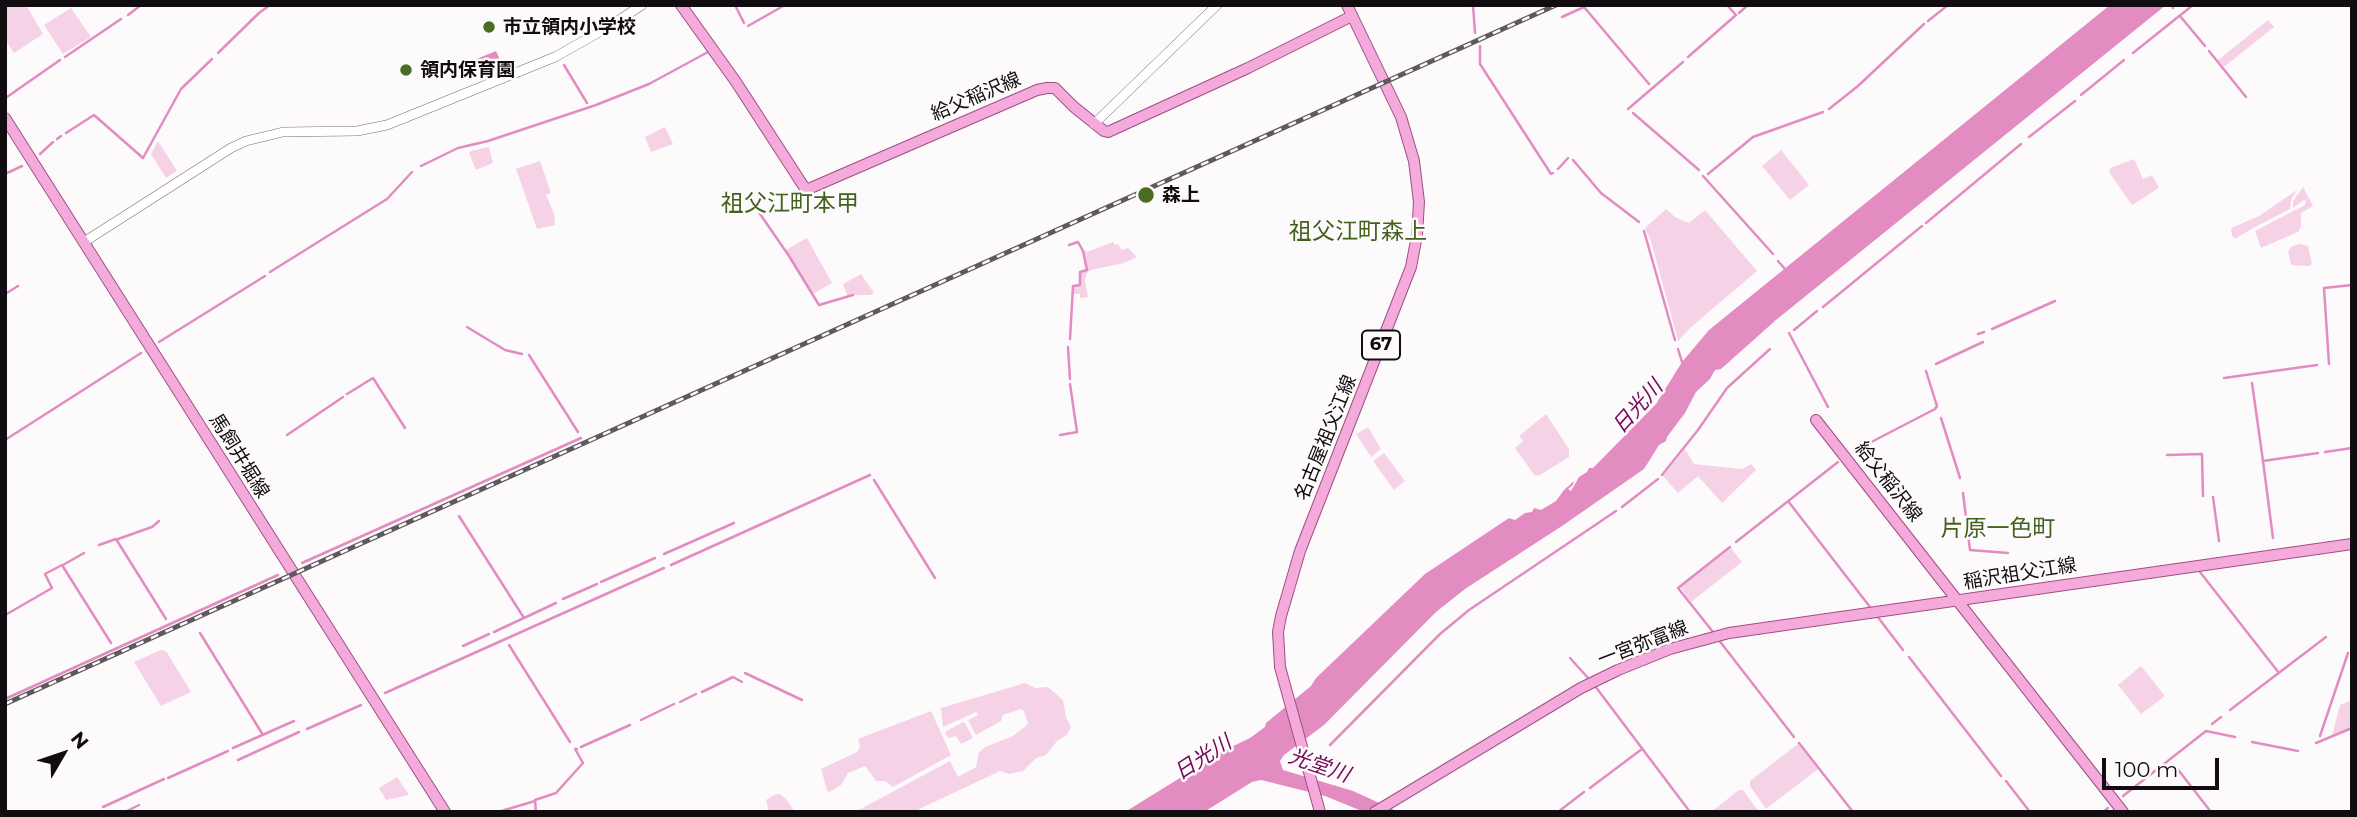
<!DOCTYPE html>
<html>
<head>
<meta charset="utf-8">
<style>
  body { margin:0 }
  #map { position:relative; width:2357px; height:817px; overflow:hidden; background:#fdfafc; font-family:Montserrat,sans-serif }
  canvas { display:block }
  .frame { position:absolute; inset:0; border:7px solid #110c0f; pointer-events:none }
  .north { position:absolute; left:28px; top:719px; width:70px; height:70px; -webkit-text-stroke:5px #fdfafc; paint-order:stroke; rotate:51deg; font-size:19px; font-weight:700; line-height:28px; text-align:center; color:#110c0f }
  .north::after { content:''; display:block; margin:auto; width:24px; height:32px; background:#110c0f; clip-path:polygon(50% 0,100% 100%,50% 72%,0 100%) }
  .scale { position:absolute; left:2102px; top:758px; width:117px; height:32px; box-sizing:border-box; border:4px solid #110c0f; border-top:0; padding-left:9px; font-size:21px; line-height:24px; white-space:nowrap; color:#110c0f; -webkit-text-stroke:5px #fdfafc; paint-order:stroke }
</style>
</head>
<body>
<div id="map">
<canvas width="2357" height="817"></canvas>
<div class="frame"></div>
<div class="north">N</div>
<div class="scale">100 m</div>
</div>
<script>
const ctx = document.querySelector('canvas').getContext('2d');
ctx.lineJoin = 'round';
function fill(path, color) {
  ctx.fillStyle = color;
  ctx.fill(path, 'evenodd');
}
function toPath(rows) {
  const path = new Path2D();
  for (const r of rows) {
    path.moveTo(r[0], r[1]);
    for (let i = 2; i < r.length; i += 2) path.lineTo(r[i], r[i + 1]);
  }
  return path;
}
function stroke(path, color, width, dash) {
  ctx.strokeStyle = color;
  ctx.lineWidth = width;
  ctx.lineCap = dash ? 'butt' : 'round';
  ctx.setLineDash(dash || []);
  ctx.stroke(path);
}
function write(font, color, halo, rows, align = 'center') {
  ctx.font = font + ' Montserrat,"Noto Sans JP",sans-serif';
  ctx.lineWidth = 5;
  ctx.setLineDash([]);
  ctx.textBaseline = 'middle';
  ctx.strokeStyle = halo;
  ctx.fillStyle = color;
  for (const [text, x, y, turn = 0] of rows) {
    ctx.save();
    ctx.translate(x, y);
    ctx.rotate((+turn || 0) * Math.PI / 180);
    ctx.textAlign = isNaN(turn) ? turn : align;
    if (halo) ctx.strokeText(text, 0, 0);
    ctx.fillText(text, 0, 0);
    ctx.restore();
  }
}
fill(toPath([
  [5,5,26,5,43,34,14,53,5,40],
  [71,8,91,37,63,54,44,25],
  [2268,20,2274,27,2224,67,2218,60],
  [665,127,673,144,651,152,645,137],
  [158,141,177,171,166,178,151,154],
  [489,147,493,163,476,170,469,153,471,151],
  [1781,150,1809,185,1790,200,1762,166],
  [2134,159,2143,179,2152,175,2159,188,2132,205,2109,172,2110,168],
  [540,161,551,193,546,195,554,214,555,225,537,229,516,169],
  [2303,187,2313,206,2301,213,2301,227,2298,232,2261,248,2255,231,2305,205,2306,201,2304,200,2293,208,2293,201],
  [2297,190,2291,200,2290,209,2253,228,2235,239,2232,236,2231,228,2259,216],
  [1666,209,1675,217,1689,223,1705,210,1757,271,1690,328,1678,341,1651,241,1645,228],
  [807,238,832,283,813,294,786,250],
  [1113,242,1115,245,1118,244,1122,250,1128,248,1137,257,1124,263,1091,270,1087,273,1085,280,1088,297,1080,298,1080,294,1073,294,1074,286,1080,286,1080,272,1087,270,1084,250,1087,252],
  [2300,244,2308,246,2312,263,2310,266,2291,265,2288,251,2292,246],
  [861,274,874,293,871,295,847,295,843,284],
  [1546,414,1569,449,1569,457,1540,475,1535,476,1515,448,1523,441,1519,436],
  [1368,427,1381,449,1371,457,1356,434],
  [1685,449,1694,464,1742,469,1751,464,1756,470,1722,503,1698,476,1678,493,1663,476],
  [1384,453,1405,481,1394,490,1373,461],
  [1731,548,1742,562,1691,602,1680,587],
  [161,650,166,651,191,692,161,706,134,662],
  [2141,666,2165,696,2141,714,2118,685],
  [1025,683,1035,688,1048,687,1063,700,1066,717,1071,727,1067,735,1057,741,1046,755,1036,758,1023,771,1009,774,1000,771,913,812,855,812,950,761,958,777,976,767,979,752,985,747,1013,736,1028,724,1024,711,1021,709,1003,715,1001,721,976,735,968,720,978,715,976,712,943,727,941,708],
  [2352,700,2352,727,2332,736,2340,705],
  [931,711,951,755,893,787,885,781,876,781,865,766,848,773,842,784,835,789,829,792,827,790,821,769,857,752,860,747,858,739],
  [963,722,965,723,973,738,961,744,956,736,948,738,945,732],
  [1798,744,1818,769,1766,809,1750,786,1750,781],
  [397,777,409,795,386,800,379,788],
  [1739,790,1743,790,1759,812,1711,812],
  [780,794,786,799,795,812,769,812,766,800,774,795]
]), '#f6d2e7');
fill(toPath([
  [2110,5,2166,5,1776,320,1721,369,1715,370,1710,379,1696,392,1685,413,1667,437,1666,441,1659,445,1644,469,1562,526,1465,589,1436,612,1324,725,1284,755,1280,761,1283,770,1353,791,1399,812,1364,812,1325,796,1261,780,1252,782,1204,812,1125,812,1225,750,1250,738,1265,727,1266,723,1311,686,1316,678,1425,574,1509,518,1515,520,1525,513,1532,512,1534,508,1541,510,1556,501,1564,490,1574,481,1573,485,1568,489,1571,491,1579,477,1587,472,1589,468,1593,468,1656,404,1682,362,1709,330],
  [496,51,501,62,473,74,469,62]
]), '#e28cc2');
stroke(toPath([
  [735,5,744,23],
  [1473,5,1475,33],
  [2172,5,2173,8],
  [1739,13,1748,5],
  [128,15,141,5],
  [2180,16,2205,46],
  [1562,17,1584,7,1649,84],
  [1928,21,1948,5],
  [748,26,785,5],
  [1480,46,1480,64,1551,174,1553,173],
  [2209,51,2246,97],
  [218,53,259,13,270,5],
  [2133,53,2193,5],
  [65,57,121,19],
  [1688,57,1736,15,1727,5],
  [564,65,587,103],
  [2081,95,2124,60],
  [7,97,60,60],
  [1628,109,1683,62],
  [1829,109,1858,86,1924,24],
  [1633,113,1699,170],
  [66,133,94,115,143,158,181,89,212,59],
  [2029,137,2075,101],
  [57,139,61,136],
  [40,154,53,142],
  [1573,160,1601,193,1639,222],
  [421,166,458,148,488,141,596,105,649,84,708,52],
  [1558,169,1568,158],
  [5,174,22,166],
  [1708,174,1753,137,1823,112],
  [1703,176,1773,254],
  [758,211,789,256,819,305,853,295],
  [1926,223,2021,144],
  [1644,231,1675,340],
  [1069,245,1078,242,1083,251,1087,270,1080,272,1080,285,1073,286,1070,339],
  [1778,261,1785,269],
  [270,272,387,199,412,172],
  [5,294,18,286],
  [1823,307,1922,226],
  [467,327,505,350,522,354],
  [1992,329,2055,301],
  [1794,330,1817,311],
  [1789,333,1828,407],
  [1978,334,1984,332],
  [159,342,265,276],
  [1068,347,1070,379],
  [1678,349,1682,362],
  [529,355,578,432],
  [1936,364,1983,342],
  [2329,364,2324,288,2352,285],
  [2224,378,2317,365],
  [2252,383,2263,461,2318,453],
  [347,394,373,378,405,428],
  [1941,418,1960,478],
  [287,435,343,397],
  [1060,435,1077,432,1070,384],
  [5,440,141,353],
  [1854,451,1935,409,1937,406,1926,371],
  [2325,452,2352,448],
  [2167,455,2202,454,2203,496],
  [2263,461,2273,538],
  [1662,475,1698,430,1727,388,1770,349],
  [874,480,935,578],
  [1963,493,1970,550,2008,553],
  [2213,497,2219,541],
  [1788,501,1870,607],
  [1622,507,1658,479],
  [459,516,524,618],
  [118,539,152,527,159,521],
  [1736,542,1838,462],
  [99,545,116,539,166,619],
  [664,554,734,523],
  [302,563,581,438],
  [63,565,84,553],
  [671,565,870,475],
  [2200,572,2279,673],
  [601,582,655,558],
  [563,599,597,584],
  [7,614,52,588,45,574,62,565,111,643],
  [1877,616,1903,650],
  [494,632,556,603],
  [1713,632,1678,588,1730,547],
  [200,633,263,735],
  [1718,639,1794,737],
  [2351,644,2352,641],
  [509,645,570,742],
  [463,646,489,634],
  [1909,657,2001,776],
  [1570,658,1589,679],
  [745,673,802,700],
  [1595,686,1690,812],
  [702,692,733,677,742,682],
  [385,693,664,568],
  [5,699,278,575],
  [680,702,696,694],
  [2230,710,2326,637],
  [641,720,674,704],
  [2212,724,2221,717],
  [307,729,361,705],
  [2320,736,2348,653],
  [2252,742,2298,751],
  [1799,743,1853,812],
  [2316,743,2352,728],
  [1330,745,1440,634,1469,610,1616,511],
  [581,747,630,725],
  [233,748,294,721],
  [238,760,299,732],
  [2176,767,2211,812],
  [168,778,228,751],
  [2006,781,2030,812],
  [1590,788,1642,749],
  [2123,796,2206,731,2235,737],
  [103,807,164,779],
  [125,812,139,805],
  [498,812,535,801],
  [536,812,535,800,556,793,583,763,575,749,577,749],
  [1558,812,1584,792],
  [2103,812,2108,808]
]), '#e28cc2', 2.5);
const minor = toPath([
  [1094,124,1217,5],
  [84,242,231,148,246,141,283,132,357,131,387,125,555,57,610,26,642,5]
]);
const major = toPath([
  [681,5,736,82,806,190,1037,90,1047,88,1055,88,1074,107,1104,131,1108,132,1248,68,1352,16],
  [5,118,445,812],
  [1816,420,2123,812],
  [1320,812,1280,667,1278,632,1281,616,1300,551,1411,267,1417,235,1419,202,1414,161,1401,117,1347,5],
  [1375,812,1581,688,1618,670,1670,649,1729,633,2352,544]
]);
stroke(minor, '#796b73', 10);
stroke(major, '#9f4e84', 12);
stroke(minor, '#fff', 9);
stroke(major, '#f4aadb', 10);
const rail = toPath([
  [5,704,1556,5]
]);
stroke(rail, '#5d595c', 5);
stroke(rail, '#fdfafc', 2.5, [8]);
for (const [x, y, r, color] of [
  [489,27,7,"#4b6c23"],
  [406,70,7,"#4b6c23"],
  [1146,195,9,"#4b6c23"]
]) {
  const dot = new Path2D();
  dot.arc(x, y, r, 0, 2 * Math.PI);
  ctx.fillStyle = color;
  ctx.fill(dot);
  stroke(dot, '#fdfafc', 2.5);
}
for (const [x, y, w] of [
  [1381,345,38]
]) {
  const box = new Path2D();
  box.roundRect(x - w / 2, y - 14.5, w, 29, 5);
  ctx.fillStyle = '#fdfafc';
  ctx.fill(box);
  stroke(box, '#110c0f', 2);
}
write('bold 18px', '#110c0f', null, [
  ["67",1381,345]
]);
write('bold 19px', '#110c0f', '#fdfafc', [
  ["市立領内小学校",503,27],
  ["領内保育園",420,70],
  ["森上",1162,195]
], 'left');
write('19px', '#110c0f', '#fdfafc', [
  ["給父稲沢線",976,97,-23],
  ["名古屋祖父江線",1326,438,-68],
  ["馬飼井堀線",239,456,58],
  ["給父稲沢線",1888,482,52],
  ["稲沢祖父江線",2020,574,-9],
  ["一宮弥富線",1643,644,-21]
]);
write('italic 21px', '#720857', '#fdfafc', [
  ["日光川",1638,407,-48],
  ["日光川",1203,758,-33],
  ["光堂川",1319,766,19]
]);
write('23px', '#43611e', '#fdfafc', [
  ["祖父江町本甲",790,204],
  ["祖父江町森上",1358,232],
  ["片原一色町",1998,529]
]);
</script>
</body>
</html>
